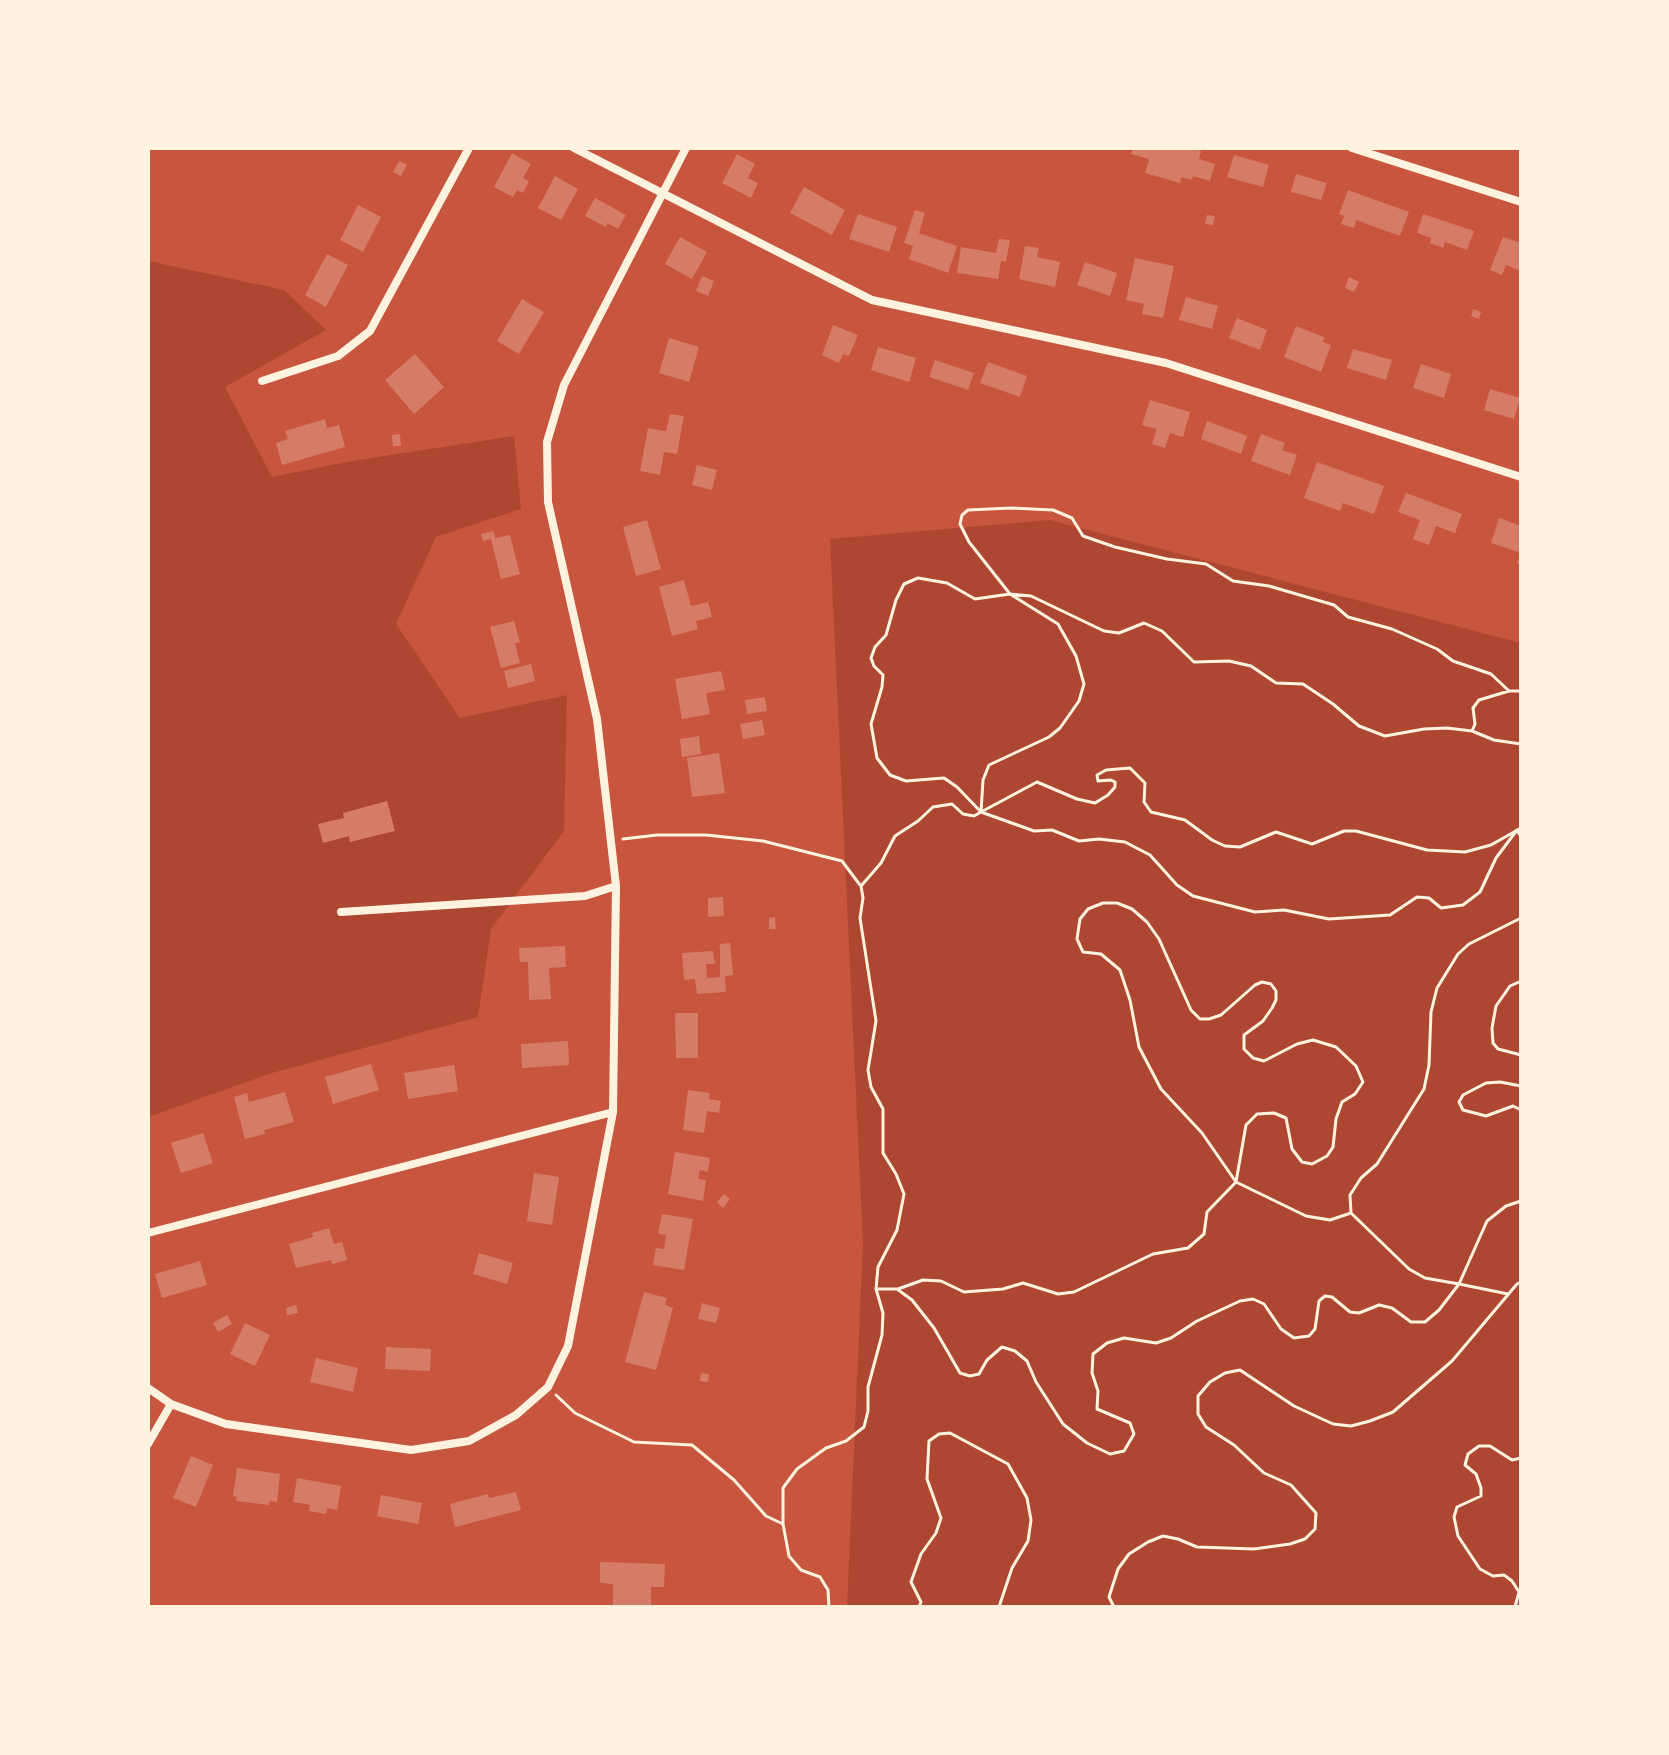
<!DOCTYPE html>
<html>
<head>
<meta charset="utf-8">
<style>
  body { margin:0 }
  #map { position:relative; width:1669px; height:1755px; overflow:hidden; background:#c8553d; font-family:"Libre Baskerville",serif }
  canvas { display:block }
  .frame { position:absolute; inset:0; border:150px solid #fff3e0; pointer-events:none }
</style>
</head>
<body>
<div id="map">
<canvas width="1669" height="1755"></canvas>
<div class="frame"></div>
</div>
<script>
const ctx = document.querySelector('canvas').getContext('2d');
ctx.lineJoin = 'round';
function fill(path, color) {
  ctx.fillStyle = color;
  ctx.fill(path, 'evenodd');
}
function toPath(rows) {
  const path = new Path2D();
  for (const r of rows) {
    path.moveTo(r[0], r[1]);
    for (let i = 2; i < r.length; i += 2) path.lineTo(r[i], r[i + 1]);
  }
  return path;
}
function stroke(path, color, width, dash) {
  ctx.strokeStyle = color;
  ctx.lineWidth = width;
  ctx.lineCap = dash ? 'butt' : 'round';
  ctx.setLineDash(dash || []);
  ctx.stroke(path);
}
fill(toPath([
  [148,261,284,290,326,330,225,387,272,477,352,461,514,436,521,509,436,537,396,624,460,718,567,695,564,831,491,929,478,1017,272,1073,148,1117],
  [1050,520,1521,643,1521,1607,847,1607,863,1244,830,539]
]), '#ae4732');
fill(toPath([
  [1133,148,1191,148,1201,151,1199,159,1215,164,1210,181,1193,176,1192,180,1181,177,1180,183,1145,173,1149,159,1131,154],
  [512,153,531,164,523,178,529,181,523,193,517,190,513,197,494,187],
  [737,154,755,164,748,178,758,183,751,198,722,183],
  [1234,155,1269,165,1263,187,1227,177],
  [399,161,407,165,401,176,393,172],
  [1296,174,1327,183,1321,200,1291,192],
  [555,176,578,189,561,220,538,208],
  [804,187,845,210,832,235,790,213],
  [1348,190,1409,212,1400,236,1356,220,1354,228,1341,224,1344,216,1339,214],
  [595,198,626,215,618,229,607,223,606,227,585,216],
  [358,205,381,217,363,252,340,240],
  [915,210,925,213,919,233,957,246,948,273,909,259,913,246,904,243],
  [858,214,897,227,889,252,849,239],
  [1423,214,1474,231,1467,250,1445,242,1443,248,1430,243,1431,238,1417,233],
  [1207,215,1215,216,1213,225,1205,224],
  [680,237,707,252,692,279,665,264],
  [1503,237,1521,243,1521,271,1506,265,1502,275,1490,270],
  [999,239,1010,240,1006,262,1001,261,998,279,957,273,961,247,996,253],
  [1025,246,1039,248,1037,257,1060,262,1055,287,1019,279],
  [327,254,348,265,326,307,305,295],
  [1135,258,1174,266,1163,318,1142,314,1144,304,1126,300],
  [1085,262,1117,273,1110,296,1077,285],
  [702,276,714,281,708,296,696,291],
  [1349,277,1359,282,1354,292,1345,288],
  [1186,297,1218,306,1212,329,1179,320],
  [522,299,544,312,519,354,497,341],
  [1473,309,1481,312,1479,319,1471,316],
  [1237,318,1267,330,1260,350,1229,338],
  [833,325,858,335,849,356,843,354,839,363,822,355],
  [1296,326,1324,337,1323,342,1331,345,1321,372,1284,357],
  [669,338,699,347,689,382,659,373],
  [878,347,916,358,909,382,871,370],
  [1353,349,1392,360,1386,380,1347,368],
  [415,354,444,387,414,414,385,380],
  [935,360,974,373,968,390,929,377],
  [988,362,1027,376,1020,397,980,383],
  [1421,364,1451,374,1444,398,1413,388],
  [1490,389,1520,398,1514,419,1484,410],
  [1150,400,1190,412,1183,437,1170,433,1165,448,1152,444,1157,429,1142,425],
  [670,414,684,416,677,454,664,452,660,475,640,471,648,428,666,431],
  [325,419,327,428,339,425,345,447,282,465,276,443,288,439,285,431],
  [1207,421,1247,436,1241,454,1201,439],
  [400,434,401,446,393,446,392,435],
  [1261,434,1285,443,1282,450,1297,455,1290,475,1251,461],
  [1317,462,1384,486,1374,514,1343,503,1340,511,1304,498],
  [697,465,717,470,712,490,692,485],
  [1406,493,1462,514,1455,533,1436,526,1429,545,1413,539,1420,520,1398,512],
  [1499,518,1521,526,1521,565,1517,563,1521,553,1491,543],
  [647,520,661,569,636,576,623,527],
  [494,531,495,538,510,535,520,574,501,579,491,539,483,541,481,534],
  [684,580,691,606,708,602,712,617,696,621,698,629,672,636,659,587],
  [514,621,520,642,515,643,520,663,501,668,490,627],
  [531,664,535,681,508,688,504,671],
  [721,671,725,690,706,693,710,714,682,719,675,679],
  [765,697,767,711,747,714,745,700],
  [762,720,765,735,743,739,740,724],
  [699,736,701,754,682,757,680,739],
  [719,753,725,793,692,797,687,758],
  [387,801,395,831,350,842,349,836,323,843,318,824,344,818,343,813],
  [723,897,724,916,708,917,708,898],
  [775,917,776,929,769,929,769,918],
  [730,943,733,975,725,976,726,992,697,994,695,979,684,980,682,953,713,951,715,964,706,964,707,978,720,977,720,944],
  [565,946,566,967,549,968,551,999,529,1000,528,962,520,962,519,948],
  [675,1013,698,1013,698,1058,676,1058],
  [568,1041,569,1065,522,1068,521,1044],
  [371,1064,379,1090,333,1104,325,1077],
  [454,1065,458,1091,408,1099,404,1073],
  [688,1090,710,1093,709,1099,721,1101,719,1113,707,1111,704,1133,683,1130],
  [285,1092,294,1122,264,1130,265,1134,245,1139,234,1097,247,1093,249,1102],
  [203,1133,213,1163,181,1173,171,1143],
  [675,1152,710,1158,708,1172,700,1170,698,1179,706,1180,703,1201,668,1194],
  [534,1173,559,1177,552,1225,527,1221],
  [724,1194,730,1199,723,1208,717,1202],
  [662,1214,693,1219,684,1270,653,1265,656,1248,664,1249,666,1235,658,1234],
  [329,1228,334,1244,342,1242,347,1260,332,1264,331,1260,296,1268,289,1244,313,1237,312,1233],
  [479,1253,513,1263,507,1284,473,1274],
  [200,1261,207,1285,162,1298,155,1274],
  [644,1292,667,1298,665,1305,673,1308,656,1370,625,1362],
  [702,1303,720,1308,716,1323,698,1319],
  [296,1305,298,1313,287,1315,286,1308],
  [227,1315,232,1324,218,1332,213,1323],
  [245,1323,270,1335,255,1366,230,1354],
  [386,1347,431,1349,430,1371,385,1369],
  [316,1358,358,1368,353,1392,310,1382],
  [701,1373,709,1374,708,1382,700,1381],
  [191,1456,213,1465,196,1507,173,1498],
  [237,1468,280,1474,277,1502,270,1501,269,1505,236,1501,237,1497,233,1496],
  [297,1478,341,1486,337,1510,327,1508,326,1514,309,1511,310,1505,293,1502],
  [516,1492,521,1510,455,1527,450,1504,488,1494,489,1498],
  [381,1495,422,1503,418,1524,377,1516],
  [600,1562,665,1564,664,1587,651,1587,651,1607,613,1607,613,1584,600,1583]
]), '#d67c66');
stroke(toPath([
  [1472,731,1494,740,1521,744],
  [981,812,957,787,944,778,906,781,890,775,877,758,871,724,882,687,883,675,874,666,871,658,875,647,886,635,896,600,904,584,918,578,947,583,975,599,1010,594,1031,596,1104,631,1119,633,1144,623,1162,631,1194,662,1229,661,1251,666,1276,683,1303,684,1333,704,1359,726,1385,736,1424,729,1447,728,1472,731,1475,724,1473,708,1479,700,1509,691,1521,691],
  [981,812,983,780,989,765,1049,737,1060,728,1079,701,1084,684,1076,656,1058,624,1010,594,969,542,960,524,962,515,968,510,1011,508,1053,510,1072,518,1083,536,1115,547,1167,559,1206,564,1233,581,1269,586,1334,605,1348,617,1392,629,1437,649,1453,661,1491,674,1508,690],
  [981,812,1037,782,1077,799,1095,803,1108,795,1115,787,1115,782,1111,780,1098,781,1097,775,1106,770,1130,768,1145,783,1144,802,1151,812,1185,820,1212,840,1225,846,1240,847,1276,832,1312,844,1344,831,1356,831,1427,850,1465,852,1491,845,1521,828],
  [1517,830,1521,837],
  [623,839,657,835,706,835,763,841,842,861,860,885],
  [1103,903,1117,903,1132,909,1147,922,1159,939,1191,1010,1200,1019,1209,1019,1221,1015,1255,985,1262,982,1271,984,1276,991,1276,1000,1272,1008,1263,1021,1244,1035,1244,1049,1253,1058,1264,1061,1297,1044,1313,1040,1336,1047,1356,1066,1363,1082,1355,1094,1342,1102,1336,1119,1333,1147,1327,1156,1312,1164,1302,1162,1292,1149,1286,1118,1274,1113,1257,1114,1246,1125,1236,1182,1202,1133,1161,1089,1139,1047,1130,1000,1120,970,1101,954,1083,952,1077,939,1080,919,1088,909,1103,903],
  [1521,918,1469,944,1458,954,1437,988,1431,1012,1429,1065,1424,1089,1377,1164,1361,1178,1350,1195,1351,1213,1409,1269,1425,1278,1459,1284,1487,1221,1506,1206,1521,1201],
  [1521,981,1510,986,1496,1006,1492,1028,1493,1043,1498,1049,1521,1055],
  [1521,1086,1500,1082,1486,1083,1463,1095,1459,1102,1463,1110,1486,1116,1513,1106,1521,1110],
  [876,1289,897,1289,912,1300,934,1328,960,1373,970,1376,979,1374,987,1360,1002,1347,1015,1351,1027,1361,1036,1382,1063,1424,1087,1443,1110,1454,1124,1451,1134,1434,1130,1423,1097,1409,1098,1391,1092,1373,1093,1354,1107,1343,1124,1338,1156,1343,1171,1338,1197,1321,1240,1301,1253,1299,1264,1304,1281,1329,1294,1338,1309,1336,1315,1329,1319,1301,1325,1296,1332,1297,1350,1312,1359,1313,1379,1305,1392,1308,1411,1322,1425,1322,1439,1310,1459,1284,1508,1294],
  [898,1289,923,1280,941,1281,964,1292,1003,1289,1023,1283,1058,1294,1074,1292,1153,1254,1188,1248,1204,1234,1207,1212,1236,1182,1306,1216,1330,1220,1351,1213],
  [556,1395,575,1413,634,1442,692,1445,734,1480,766,1516,783,1524],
  [829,1607,828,1590,820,1577,801,1570,789,1556,783,1524,783,1488,797,1469,826,1448,846,1441,864,1427,868,1411,868,1387,882,1335,883,1313,876,1289,878,1267,897,1230,904,1194,896,1174,883,1153,883,1109,871,1087,868,1070,876,1021,860,918,863,898,861,886,881,863,895,836,918,821,933,807,952,804,963,814,974,816,981,812,1034,831,1052,830,1079,841,1099,839,1125,842,1150,855,1177,885,1193,896,1255,912,1284,910,1329,919,1390,915,1417,897,1429,898,1441,908,1463,905,1480,892,1496,858,1517,830],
  [919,1607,921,1602,911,1582,921,1554,936,1533,941,1518,927,1479,929,1441,939,1434,950,1433,1008,1464,1027,1498,1031,1520,1028,1541,1012,1568,999,1607],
  [1114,1607,1109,1597,1118,1569,1129,1554,1148,1542,1163,1536,1178,1539,1197,1547,1254,1549,1290,1544,1305,1539,1315,1529,1316,1513,1291,1485,1264,1473,1234,1445,1206,1427,1198,1414,1198,1396,1210,1382,1225,1373,1240,1370,1294,1406,1333,1424,1351,1426,1370,1421,1393,1412,1452,1361,1517,1284,1521,1282],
  [1515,1607,1519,1592,1512,1581,1504,1575,1493,1576,1480,1569,1458,1536,1454,1517,1457,1507,1481,1496,1481,1488,1476,1474,1465,1465,1468,1454,1479,1446,1490,1446,1512,1460,1521,1458]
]), '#fff3e0', 3);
stroke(toPath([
  [574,148,872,300,1166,363,1521,477],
  [1352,148,1521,202],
  [262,381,338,356,370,331,469,148],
  [341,912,585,896,616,886],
  [148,1233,613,1112],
  [148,1388,171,1404,226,1424,411,1450,469,1441,516,1415,548,1387,568,1346,613,1112,616,886,597,719,548,502,547,442,564,385,686,148],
  [148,1444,171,1404]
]), '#fff3e0', 8);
</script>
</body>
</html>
